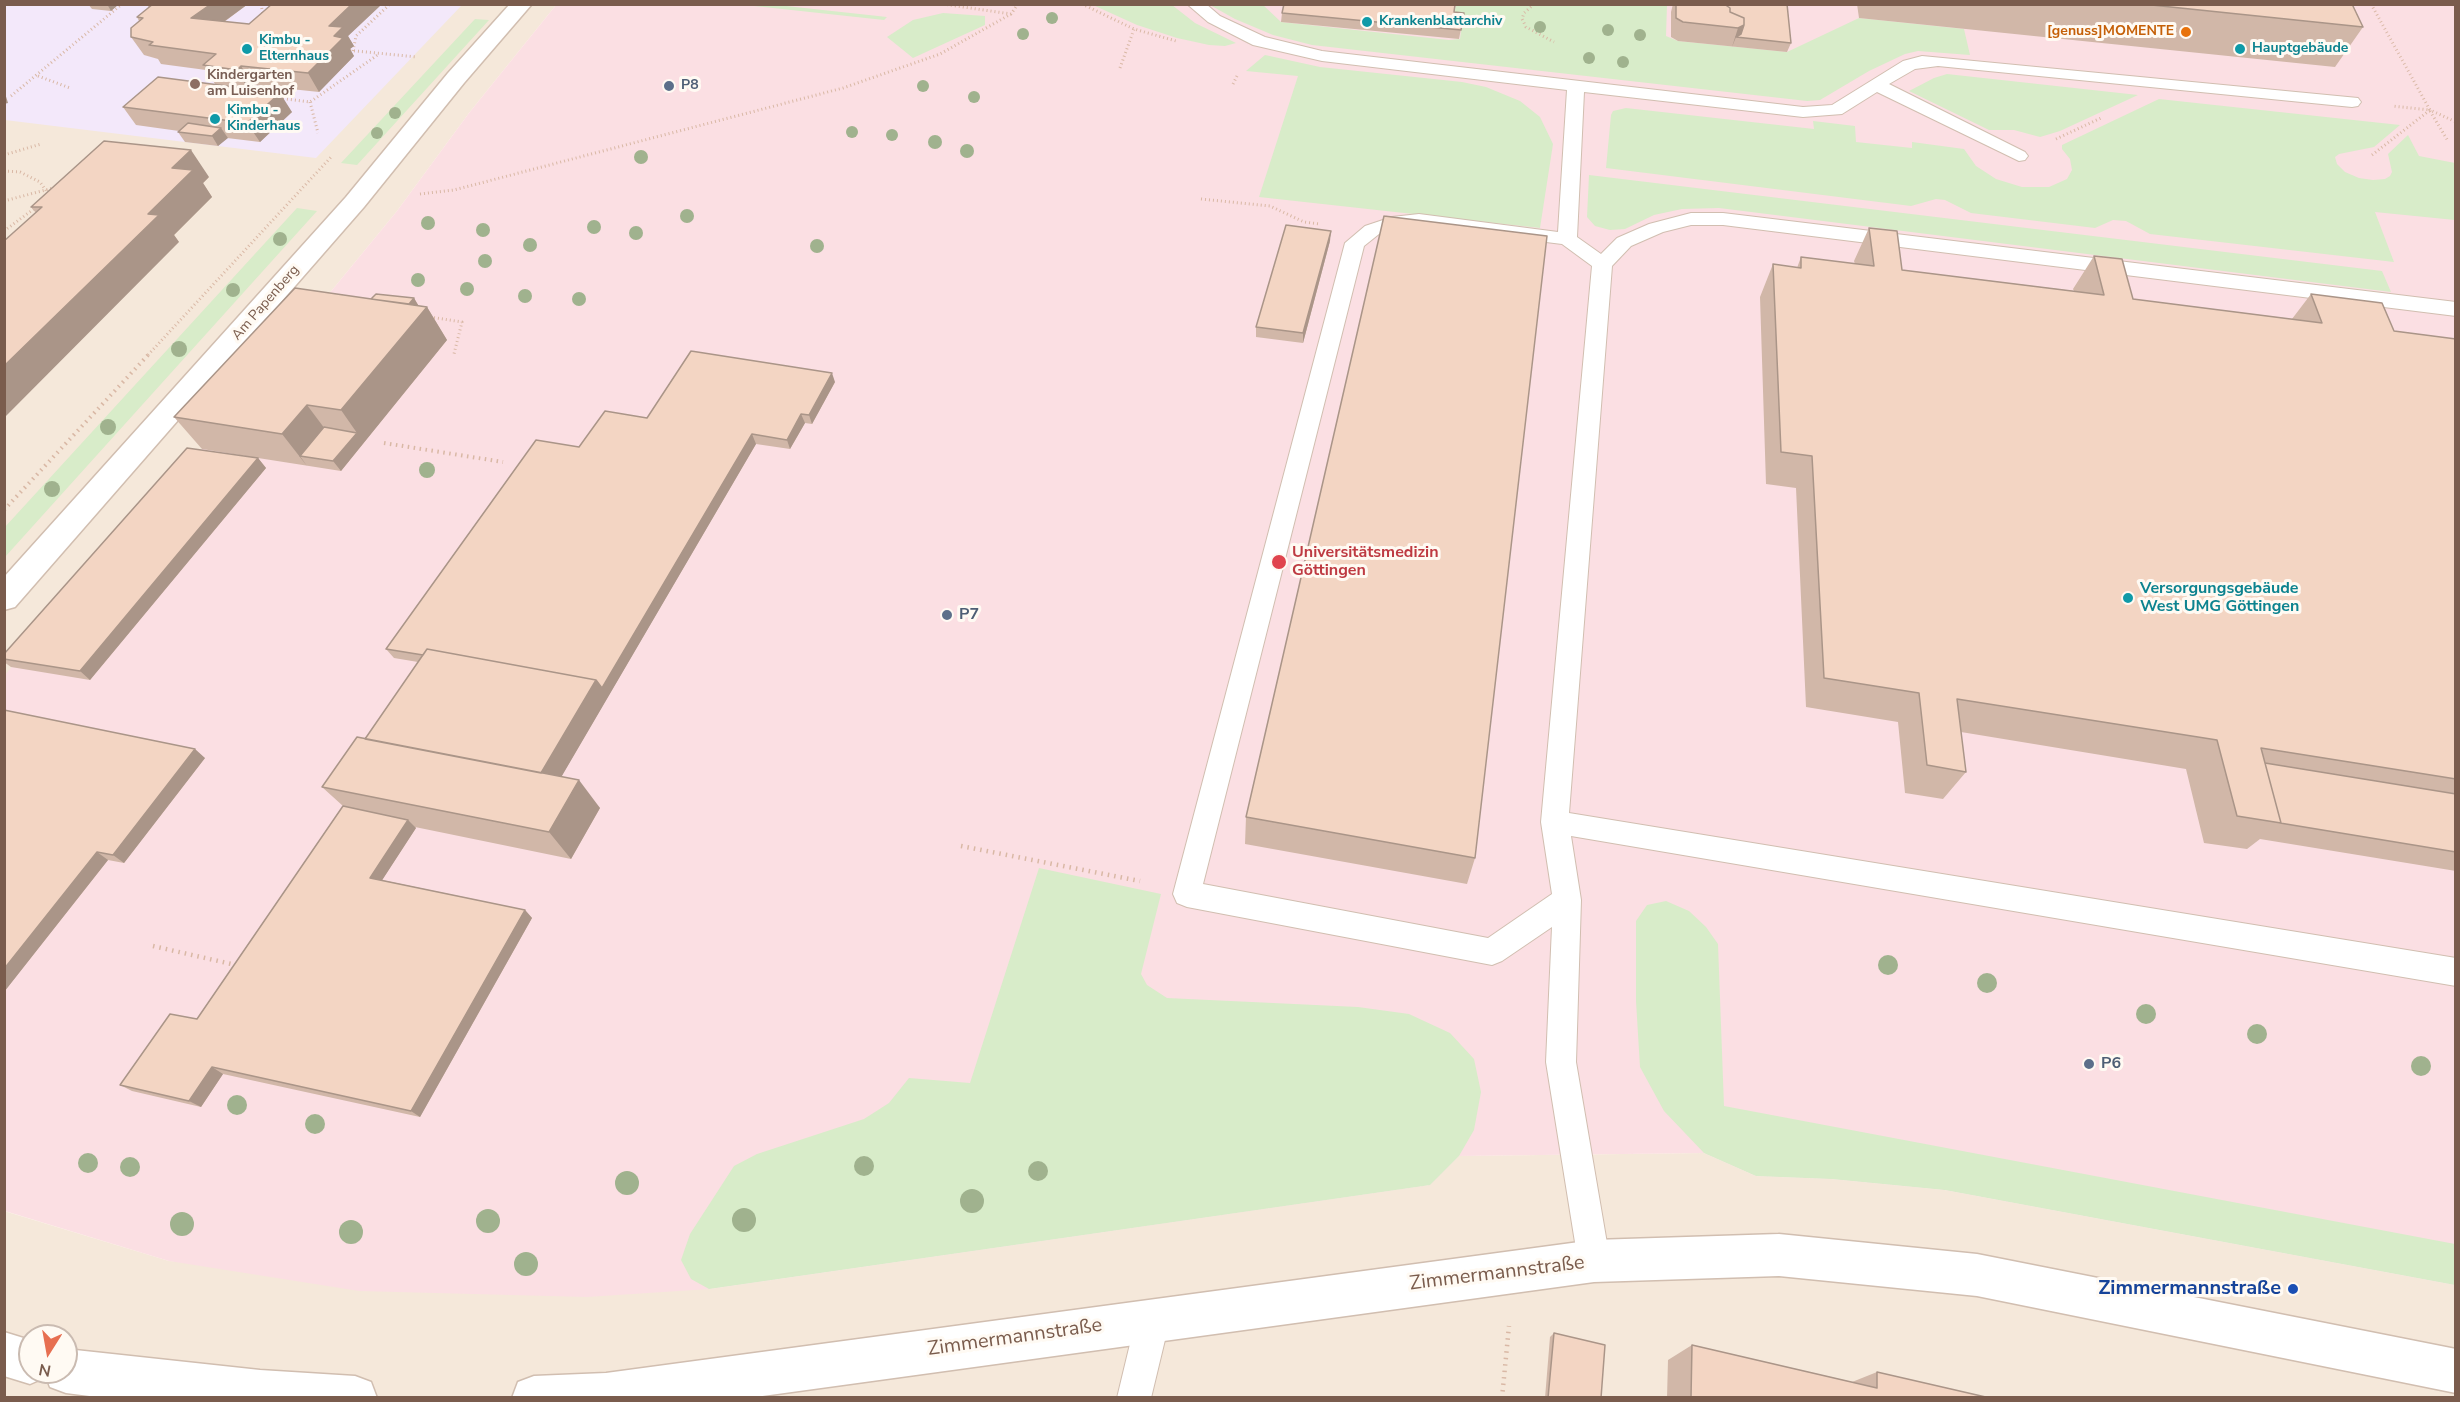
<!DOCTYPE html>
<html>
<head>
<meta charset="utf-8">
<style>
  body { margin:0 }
  #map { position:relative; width:2460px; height:1402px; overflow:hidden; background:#fdf6ec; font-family:"Nunito Sans",sans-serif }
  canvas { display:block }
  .frame { position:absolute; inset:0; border:6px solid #7a5c4d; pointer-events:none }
  .north { position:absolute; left:18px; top:1324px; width:60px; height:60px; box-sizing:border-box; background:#fffaf3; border:2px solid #cabbb1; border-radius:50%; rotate:191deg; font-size:16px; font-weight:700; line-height:24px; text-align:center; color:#7a5c4d }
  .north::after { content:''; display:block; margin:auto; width:21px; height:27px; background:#e76f51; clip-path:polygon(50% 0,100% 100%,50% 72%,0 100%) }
</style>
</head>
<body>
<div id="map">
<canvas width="2460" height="1402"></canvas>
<div class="frame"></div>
<div class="north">N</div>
</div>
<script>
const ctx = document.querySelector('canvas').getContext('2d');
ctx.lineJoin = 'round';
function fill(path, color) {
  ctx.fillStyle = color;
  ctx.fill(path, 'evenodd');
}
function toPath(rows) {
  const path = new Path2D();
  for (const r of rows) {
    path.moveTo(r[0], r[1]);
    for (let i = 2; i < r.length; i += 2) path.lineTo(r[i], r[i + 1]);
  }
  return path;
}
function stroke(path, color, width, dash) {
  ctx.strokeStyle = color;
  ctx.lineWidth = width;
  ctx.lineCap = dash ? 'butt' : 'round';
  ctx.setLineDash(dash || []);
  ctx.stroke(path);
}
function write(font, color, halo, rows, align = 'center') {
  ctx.font = font + ' "Nunito Sans",sans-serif';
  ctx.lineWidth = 6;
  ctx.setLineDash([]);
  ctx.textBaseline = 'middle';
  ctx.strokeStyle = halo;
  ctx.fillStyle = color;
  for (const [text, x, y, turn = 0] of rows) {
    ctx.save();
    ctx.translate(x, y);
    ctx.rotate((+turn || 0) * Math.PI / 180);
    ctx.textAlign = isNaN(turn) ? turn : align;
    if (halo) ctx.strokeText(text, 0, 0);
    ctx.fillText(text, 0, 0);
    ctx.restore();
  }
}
fill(toPath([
  [5,5,556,5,469,113,397,211,195,457,5,676],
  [1704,1153,1756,1176,1832,1179,1945,1190,2455,1285,2455,1397,5,1397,4,1211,169,1261,709,1289,1429,1185,1459,1156],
  [30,1336,66,1336,66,1372,30,1372]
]), '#f5e8da');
fill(toPath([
  [5,5,462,5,316,158,5,120]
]), '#f3e8fa');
fill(toPath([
  [556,5,2455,5,2455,1285,1945,1190,1832,1179,1756,1176,1704,1153,1459,1156,1430,1185,709,1289,587,1297,359,1291,169,1261,5,1211,4,676,195,457,397,211,469,113]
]), '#fbdfe3');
fill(toPath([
  [745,5,777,5,887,17,884,20],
  [1093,5,1172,5,1195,23,1236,43,1225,46,1209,45,1177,38,1137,25],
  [1210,5,1263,5,1281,22,1449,40,1460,39,1462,23,1452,22,1456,5,1667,5,1666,36,1678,41,1787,52,1859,18,1964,29,1970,55,1918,51,1905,54,1869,71,1820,100,1807,101,1312,45,1273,35,1235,19],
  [943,13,985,16,985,25,913,58,887,37,913,20],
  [475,19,489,20,357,165,341,163],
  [1265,55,1320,67,1462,82,1486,87,1520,101,1540,117,1553,144,1540,228,1259,197,1298,76,1246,71],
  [1947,74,2138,95,2060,131,2040,137,2014,130,1989,130,1909,91,1934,78],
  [2159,99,2400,125,2374,147,2339,154,2335,157,2337,164,2345,172,2359,178,2373,180,2385,179,2390,176,2392,172,2388,154,2408,135,2419,156,2455,163,2455,220,2375,212,2394,262,2150,234,2126,221,2113,220,2095,228,1971,213,1945,200,1936,199,1911,206,1606,168,1611,115,1613,111,1626,108,1814,129,1813,121,1855,126,1856,142,1912,148,1912,142,1964,149,1976,166,1996,179,2022,187,2049,187,2067,179,2072,170,2070,159,2062,149,2062,145],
  [1589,175,2382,271,2391,292,1719,208,1682,209,1654,215,1625,229,1610,230,1595,226,1587,217],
  [297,208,317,211,5,557,5,527],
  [1039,868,1161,894,1141,974,1147,985,1167,998,1358,1007,1409,1014,1450,1033,1474,1059,1481,1092,1474,1130,1459,1156,1430,1185,709,1289,691,1279,681,1260,690,1234,734,1166,757,1154,864,1119,889,1103,909,1078,970,1083],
  [1666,901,1689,911,1706,927,1718,944,1724,1106,2455,1244,2455,1285,1945,1190,1832,1179,1756,1176,1704,1153,1664,1111,1640,1067,1636,1001,1636,921,1647,905]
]), '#d8ecc9');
const service = toPath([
  [1187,4,1206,4,1220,16,1265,37,1322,51,1803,107,1832,105,1903,61,1922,56,2358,98,2361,102,2358,106,2352,107,1938,66,1915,69,1889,84,2025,152,2028,156,2025,160,2019,161,1877,92,1842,114,1803,117,1584,92,1577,237,1601,254,1617,238,1649,224,1691,213,1723,213,2456,302,2456,316,1723,225,1691,225,1663,232,1631,246,1612,266,1569,813,2456,958,2456,986,1571,836,1581,900,1576,1062,1610,1261,1606,1273,1594,1277,1582,1273,1578,1261,1546,1062,1552,927,1502,961,1492,965,1187,907,1177,903,1173,894,1345,243,1365,226,1392,217,1419,214,1558,232,1567,90,1322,61,1253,45,1208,22,1187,4],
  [1419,226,1562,244,1592,266,1541,822,1552,894,1488,938,1203,884,1364,246,1379,234,1395,229,1419,226],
  [1153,1302,1165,1307,1170,1319,1151,1398,1117,1398,1136,1319,1141,1307,1153,1302]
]);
const minor = toPath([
  [510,4,532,4,464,83,364,207,15,607,4,610,4,577,346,197,448,73,510,4],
  [1779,1234,1977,1254,2456,1349,2456,1393,1977,1296,1779,1276,1594,1282,748,1398,512,1398,518,1382,534,1376,606,1373,1594,1240,1779,1234],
  [4,1332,30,1340,30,1372,66,1372,66,1349,260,1370,355,1376,371,1382,377,1398,105,1398,66,1393,50,1387,46,1377,30,1384,4,1376,4,1332]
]);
stroke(service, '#d1beb0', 2);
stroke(minor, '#d1beb0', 3);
stroke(toPath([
  [261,4,263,15],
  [943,4,1011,14],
  [1082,4,1134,29,1176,41],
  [1534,4,1524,13,1522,19,1526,27,1554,42],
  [2371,4,2430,110,2456,122],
  [346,50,417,57],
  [353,51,356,36,390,4],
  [1120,68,1134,29],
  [38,76,70,88],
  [1233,84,1237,76],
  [11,96,122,4],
  [279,98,310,102,379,54],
  [310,102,318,133],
  [2430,111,2448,141],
  [2056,139,2101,118],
  [4,155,41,144],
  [2372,155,2430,110,2392,106],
  [4,171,20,172,40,182,47,192],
  [420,194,454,190,843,88,940,54,1011,14,1018,4],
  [1201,199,1270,206,1304,222,1320,224],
  [4,201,53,188],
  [4,231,35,208],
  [430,317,462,322,454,354],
  [148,355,332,156]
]), '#d9b8a5', 3, [1, 3]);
stroke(toPath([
  [384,443,503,462],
  [4,510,149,354]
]), '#d9b8a5', 4, [1.5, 4.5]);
stroke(toPath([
  [961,846,1140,881],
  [153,946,240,966],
  [1502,1398,1509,1326]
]), '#d9b8a5', 4.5, [1.5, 5]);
fill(service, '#fff');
fill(minor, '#fff');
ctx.fillStyle = '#a0b28e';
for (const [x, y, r] of [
  [1052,18,6],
  [1540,27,6],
  [1608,30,6],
  [1023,34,6],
  [1640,35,6],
  [1589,58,6],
  [1623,62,6],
  [923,86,6],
  [974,97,6],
  [395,113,6],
  [852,132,6],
  [377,133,6],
  [892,135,6],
  [935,142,7],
  [967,151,7],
  [641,157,7],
  [687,216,7],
  [428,223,7],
  [594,227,7],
  [483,230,7],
  [636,233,7],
  [280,239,7],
  [530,245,7],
  [817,246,7],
  [485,261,7],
  [418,280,7],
  [467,289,7],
  [233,290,7],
  [525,296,7],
  [579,299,7],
  [179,349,8],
  [108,427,8],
  [427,470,8],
  [52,489,8],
  [1888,965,10],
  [1987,983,10],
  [2146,1014,10],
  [2257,1034,10],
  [2421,1066,10],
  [237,1105,10],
  [315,1124,10],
  [88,1163,10],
  [864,1166,10],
  [130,1167,10],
  [1038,1171,10],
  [627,1183,12],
  [972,1201,12],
  [744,1220,12],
  [488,1221,12],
  [182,1224,12],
  [351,1232,12],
  [526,1264,12]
]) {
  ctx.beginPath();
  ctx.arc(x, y, r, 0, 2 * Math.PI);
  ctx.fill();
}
fill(toPath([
  [88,4,119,4,111,11,92,9],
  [147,4,248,4,224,22,249,24,272,4,382,4,348,36,354,46,350,49,354,56,319,92,253,85,249,89,292,112,260,142,227,138,218,146,185,142,178,132,179,131,136,125,123,107,215,84,206,70,161,64,158,59,144,55,131,37,139,21,137,17,149,8],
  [1284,4,1456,4,1454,12,1464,13,1459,39,1281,22,1282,13],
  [1673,4,1787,4,1791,43,1787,52,1678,41,1671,37,1671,12],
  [1857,4,2352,4,2363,27,2335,67,1859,18],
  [209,177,203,183,212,197,174,235,179,242,36,213,31,207],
  [1869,228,1902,270,2074,291,2073,289,2094,256,2133,299,2292,319,2311,294,2394,331,2456,339,2456,871,2260,839,2247,849,2204,843,2186,769,1961,732,1966,772,1943,799,1905,793,1898,722,1806,707,1796,488,1766,484,1760,297,1773,264,1797,268,1801,257,1855,264,1854,261],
  [1330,241,1303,343,1256,337,1256,327],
  [414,298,418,306,427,307,447,340,341,471,258,458,266,468,90,680,11,667,4,662,4,654,252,457,202,449,174,417,371,299],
  [835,382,812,424,805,423,790,449,756,444,561,777,600,808,571,859,415,827,416,828,382,880,525,910,532,918,420,1117,223,1074,201,1107,132,1091,120,1085,197,1019,343,806,322,787,365,739,418,662,394,658,386,649,579,447,647,418],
  [4,710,205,758,124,863,108,860,4,992],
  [1246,817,1475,858,1467,884,1245,844],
  [1554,1333,1601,1398,1545,1398,1550,1337],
  [1692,1345,1852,1382,1877,1372,1990,1398,1667,1398,1668,1360]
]), '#d1b7a8');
fill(toPath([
  [107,4,119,4,111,11],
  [211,4,248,4,203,37,191,18],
  [352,4,382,4,348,36,354,46,350,49,354,56,319,92,308,73,329,26],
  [1744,25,1740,37,1736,37,1732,47,1738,28],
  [241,66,253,85,248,89,237,70],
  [4,90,8,103,4,104],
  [280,93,292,112,260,142,247,123],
  [221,128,228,138,218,146,212,136],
  [191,150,209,177,203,183,212,197,174,235,179,242,4,418,4,366,148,214,172,168],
  [1331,231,1330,241,1303,343,1303,333],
  [414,298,420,308,405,308],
  [427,307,447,340,341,471,333,461,357,433,341,410],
  [832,373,835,382,812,424,809,415],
  [307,405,331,437,300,456,307,466,282,434],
  [801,414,805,423,790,449,787,440],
  [752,434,756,444,549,798,536,782,596,680],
  [258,458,266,468,90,680,80,671],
  [195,749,205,758,124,863,113,855],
  [579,780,600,808,571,859,549,832],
  [408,820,416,828,379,885,370,878],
  [97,852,108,860,4,992,4,969],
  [525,910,532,918,420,1117,411,1111],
  [212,1067,223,1074,201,1107,189,1101]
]), '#aa9588');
const building = toPath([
  [153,4,211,4,191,18,249,24,272,4,352,4,329,26,343,27,334,36,343,38,308,73,241,66,237,70,203,65,216,54,149,45,153,42,131,37,131,28,143,18,137,17,153,4],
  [1284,4,1455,4,1454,12,1464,13,1461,30,1282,13,1284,4],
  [1676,4,1724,4,1730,8,1730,12,1744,18,1744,25,1738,28,1683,22,1676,18,1676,4],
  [1724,4,1787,4,1791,43,1736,37,1741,34,1744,25,1744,18,1730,12,1730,8,1724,4],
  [2142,4,2352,4,2363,27,2142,4],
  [158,77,280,93,247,123,123,107,158,77],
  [188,123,221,128,212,136,178,132,188,123],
  [104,141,191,150,172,168,193,170,148,214,159,215,4,366,4,241,42,207,31,207,104,141],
  [1384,216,1547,236,1475,858,1246,817,1384,216],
  [1286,225,1331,231,1303,333,1256,327,1286,225],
  [1869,228,1897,231,1902,270,2104,295,2094,256,2122,259,2133,299,2322,323,2311,294,2382,303,2394,331,2456,339,2456,779,2261,748,2281,823,2237,816,2217,740,1957,699,1966,772,1927,765,1919,693,1824,678,1812,456,1781,452,1773,264,1801,268,1801,257,1874,266,1869,228],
  [295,288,427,307,341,410,307,405,282,434,174,417,295,288],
  [376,294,414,298,409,304,371,299,376,294],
  [691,351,832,373,809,415,801,414,787,440,752,434,602,688,596,680,427,649,423,655,386,649,536,440,579,447,605,411,647,418,691,351],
  [324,427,357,433,333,461,300,456,324,427],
  [187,448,258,458,80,671,4,659,4,654,187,448],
  [427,649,596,680,541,773,365,739,427,649],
  [4,710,195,749,113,855,97,852,4,969,4,710],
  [357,737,579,780,549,832,322,787,357,737],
  [2265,763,2456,794,2456,852,2280,823,2281,823,2265,763],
  [343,806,408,820,370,878,525,910,411,1111,212,1067,189,1101,120,1085,170,1014,197,1019,343,806],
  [1554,1333,1605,1345,1601,1398,1548,1398,1554,1333],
  [1692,1345,1877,1388,1877,1372,1990,1398,1691,1398,1692,1345]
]);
fill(building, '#f3d5c3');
stroke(building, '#aa9588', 1.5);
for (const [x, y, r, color] of [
  [1367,22,6,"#0f9aa8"],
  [2186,32,6,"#e8710a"],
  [247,49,6,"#0f9aa8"],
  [2240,49,6,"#0f9aa8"],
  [195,84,6,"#8d6e63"],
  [669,86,6,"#5c6f8a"],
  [215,119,6,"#0f9aa8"],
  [1279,562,8,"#e0444e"],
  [2128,598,6,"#0f9aa8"],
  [947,615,6,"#5c6f8a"],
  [2089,1064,6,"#5c6f8a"],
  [2293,1289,6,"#1a4fb4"]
]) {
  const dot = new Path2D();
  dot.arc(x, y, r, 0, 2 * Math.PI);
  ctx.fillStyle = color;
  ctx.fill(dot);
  stroke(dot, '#fffaf3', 2);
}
write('bold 14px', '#0d838f', '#fffaf3', [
  ["Krankenblattarchiv",1379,22],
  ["Kimbu -",259,41],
  ["Elternhaus",259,57],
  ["Hauptgebäude",2252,49],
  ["Kimbu -",227,111],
  ["Kinderhaus",227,127]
], 'left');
write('bold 14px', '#c56008', '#fffaf3', [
  ["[genuss]MOMENTE",2174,32]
], 'right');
write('bold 14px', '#785e54', '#fffaf3', [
  ["Kindergarten",207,76],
  ["am Luisenhof",207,92]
], 'left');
write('bold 14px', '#4e5e75', '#fffaf3', [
  ["P8",681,86]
], 'left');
write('14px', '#7a5c4d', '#fffaf3', [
  ["Am Papenberg",266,303,-49]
]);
write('bold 16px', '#be3a42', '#fffaf3', [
  ["Universitätsmedizin",1292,553],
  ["Göttingen",1292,571]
], 'left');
write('bold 16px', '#0d838f', '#fffaf3', [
  ["Versorgungsgebäude",2140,589],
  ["West UMG Göttingen",2140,607]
], 'left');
write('bold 16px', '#4e5e75', '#fffaf3', [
  ["P7",959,615],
  ["P6",2101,1064]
], 'left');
write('20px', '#7a5c4d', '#fffaf3', [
  ["Zimmermannstraße",1497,1274,-7],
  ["Zimmermannstraße",1015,1338,-8]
]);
write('bold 20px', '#164399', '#fffaf3', [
  ["Zimmermannstraße",2281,1289]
], 'right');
</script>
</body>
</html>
